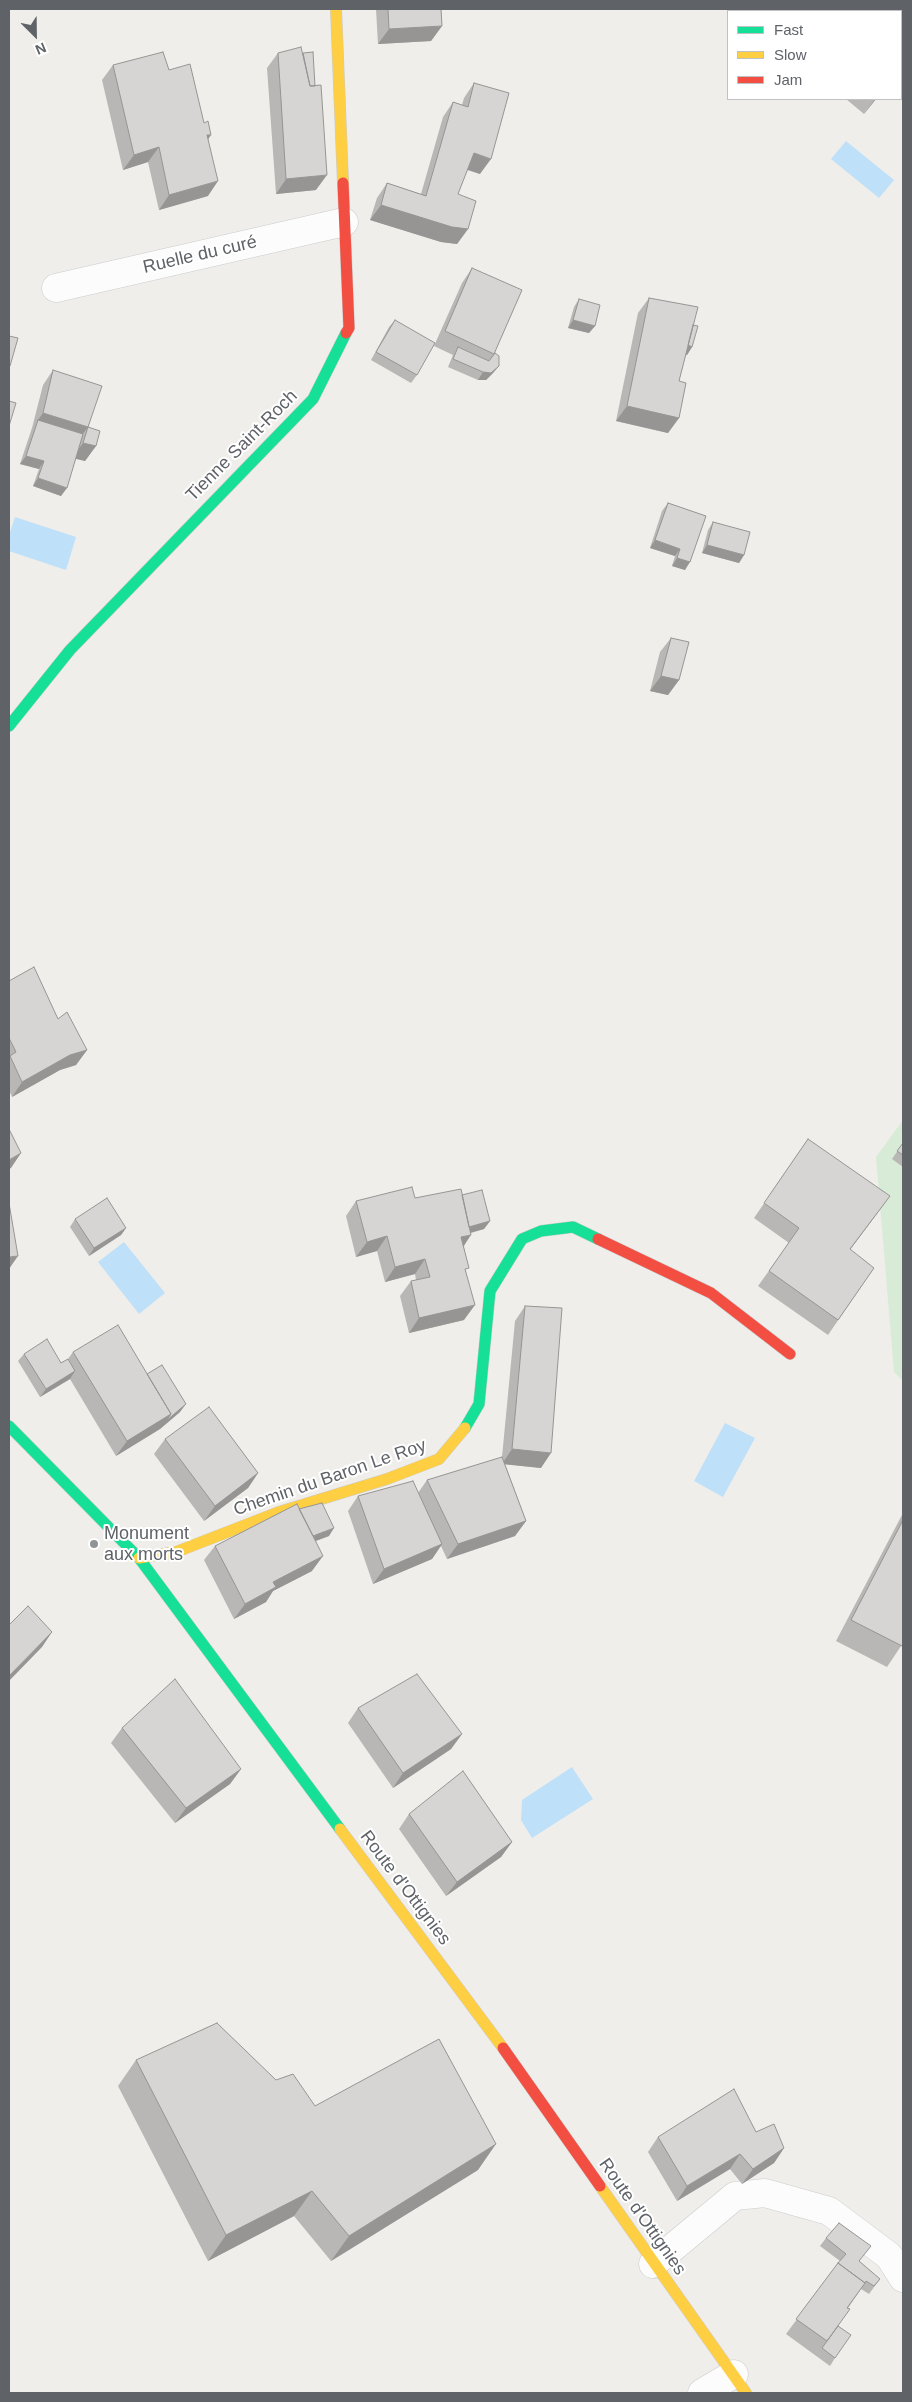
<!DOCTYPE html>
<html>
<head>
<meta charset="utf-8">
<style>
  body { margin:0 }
  #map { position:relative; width:912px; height:2402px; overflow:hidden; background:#efeeea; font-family:Helvetica,sans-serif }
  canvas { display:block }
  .frame { position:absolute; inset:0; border:10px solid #5f6368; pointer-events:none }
  .legend { position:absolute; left:727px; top:10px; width:175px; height:90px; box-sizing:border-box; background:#fff; border:1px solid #bfc1c3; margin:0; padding:6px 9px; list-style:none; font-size:15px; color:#5f6368 }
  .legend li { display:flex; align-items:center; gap:10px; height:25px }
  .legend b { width:25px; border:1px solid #bfc1c3 }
  .north { position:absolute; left:10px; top:10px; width:50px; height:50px; -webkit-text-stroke:4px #fff; paint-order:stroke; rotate:157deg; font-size:14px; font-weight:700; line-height:20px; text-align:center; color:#5f6368 }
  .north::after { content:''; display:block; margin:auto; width:18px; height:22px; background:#5f6368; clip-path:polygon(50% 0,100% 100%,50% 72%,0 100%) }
</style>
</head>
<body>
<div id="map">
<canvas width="912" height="2402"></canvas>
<div class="frame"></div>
<ul class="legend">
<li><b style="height:6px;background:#16e098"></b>Fast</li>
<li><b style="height:6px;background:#ffcf43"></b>Slow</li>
<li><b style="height:6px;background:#f24e42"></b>Jam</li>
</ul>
<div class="north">N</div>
</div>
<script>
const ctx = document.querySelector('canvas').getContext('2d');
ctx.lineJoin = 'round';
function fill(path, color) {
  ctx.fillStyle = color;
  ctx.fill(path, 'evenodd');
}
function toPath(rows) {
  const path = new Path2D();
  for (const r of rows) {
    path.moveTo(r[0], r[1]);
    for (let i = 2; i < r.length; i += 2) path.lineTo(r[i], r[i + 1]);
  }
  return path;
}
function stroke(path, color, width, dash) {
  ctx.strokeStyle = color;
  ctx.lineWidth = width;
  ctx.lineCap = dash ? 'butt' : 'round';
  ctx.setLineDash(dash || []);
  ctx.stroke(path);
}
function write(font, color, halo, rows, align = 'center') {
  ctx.font = font + ' Helvetica,sans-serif';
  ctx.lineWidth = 4;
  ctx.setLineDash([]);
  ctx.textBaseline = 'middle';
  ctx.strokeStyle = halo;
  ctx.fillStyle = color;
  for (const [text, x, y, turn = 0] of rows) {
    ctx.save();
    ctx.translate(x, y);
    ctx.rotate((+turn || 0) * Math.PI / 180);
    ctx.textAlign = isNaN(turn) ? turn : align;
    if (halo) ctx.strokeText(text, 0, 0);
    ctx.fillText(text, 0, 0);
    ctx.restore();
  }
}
fill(toPath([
  [903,1120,903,1381,894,1372,876,1157]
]), '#d8ebd6');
fill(toPath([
  [846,141,894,180,879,198,831,159],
  [15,517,76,537,66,570,9,551,9,535],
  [124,1242,165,1293,139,1314,98,1262],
  [725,1423,755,1438,723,1497,694,1481],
  [572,1767,593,1799,532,1838,521,1820,522,1800]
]), '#bfe0f9');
const street = toPath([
  [56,288,344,222],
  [653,2264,735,2196,765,2193,829,2211,889,2256,903,2278],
  [702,2393,734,2374]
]);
const fast = toPath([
  [9,726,70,650,313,399,346,333],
  [9,1426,139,1558,340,1829],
  [465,1428,479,1404,490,1291,522,1239,541,1231,573,1227,598,1239]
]);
const slow = toPath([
  [336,9,343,183],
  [139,1558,176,1552,279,1512,387,1479,439,1459,465,1428],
  [340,1829,503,2048],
  [600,2186,746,2393]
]);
const jam = toPath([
  [343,183,349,328,346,333],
  [598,1239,711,1293,790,1354],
  [503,2048,600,2186]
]);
stroke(street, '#cbcccc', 29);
stroke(fast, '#cacacb', 12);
stroke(slow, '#cacacb', 12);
stroke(jam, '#cacacb', 12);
stroke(street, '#fdfcfc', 28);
stroke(fast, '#16e098', 11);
stroke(slow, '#ffcf43', 11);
stroke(jam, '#f24e42', 11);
fill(toPath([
  [376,9,441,9,442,26,431,41,378,44],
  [278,53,303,53,315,86,316,190,276,194,267,68],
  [113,65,208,140,208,196,159,210,148,162,123,170,102,80],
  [474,83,480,174,467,170,458,194,468,229,457,244,441,242,370,220,377,198,387,183,421,194,443,117,453,102,462,105,464,98],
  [846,99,876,99,864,114],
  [472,268,499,366,493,373,486,380,478,380,448,367,453,355,434,346,462,283],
  [649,298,693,325,692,347,687,355,686,354,679,381,679,418,668,433,616,421,638,313],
  [579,299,595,326,589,333,568,328,574,307],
  [395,320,417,375,411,383,371,360,389,327],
  [53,370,88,427,96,446,85,461,76,458,61,496,33,486,39,469,20,464,32,428,43,385],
  [668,503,706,516,685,570,672,566,675,556,650,548,662,511],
  [713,522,744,555,739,563,702,553,708,530],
  [671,638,679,680,668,695,650,691,660,652],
  [9,981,58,1019,87,1050,76,1065,60,1070,12,1097,9,1090],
  [808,1139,879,1211,850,1250,874,1268,828,1335,758,1286,789,1243,754,1218],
  [903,1143,903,1167,892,1159],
  [462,1195,490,1221,484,1229,471,1233,464,1246,466,1272,464,1320,409,1333,400,1296,411,1281,416,1280,415,1274,385,1282,377,1251,356,1257,346,1216,356,1201,415,1198],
  [75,1219,126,1228,121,1235,89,1256,70,1227],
  [525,1306,541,1468,505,1464,526,1521,515,1536,447,1559,441,1546,432,1559,373,1584,348,1511,358,1496,418,1493,427,1480,502,1457,515,1321],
  [73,1352,147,1374,180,1412,160,1429,116,1456,70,1379,40,1397,18,1361,24,1354,61,1363,68,1359],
  [165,1439,258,1473,248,1488,204,1521,154,1454],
  [299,1509,329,1536,315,1541,312,1571,273,1591,266,1602,234,1619,204,1560,215,1546],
  [903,1513,903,1643,887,1667,836,1641],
  [358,1708,462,1734,451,1749,393,1788,348,1723],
  [122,1728,241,1769,230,1784,175,1823,111,1743],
  [409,1814,512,1842,501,1857,446,1896,399,1829],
  [136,2060,276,2080,315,2106,478,2170,331,2261,294,2216,208,2261,118,2086],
  [658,2137,784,2148,774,2163,742,2184,730,2169,677,2201,648,2152],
  [826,2238,860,2262,880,2279,869,2294,861,2289,848,2308,838,2326,835,2358,830,2366,786,2334,840,2261,820,2246]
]), '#b8b7b5');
fill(toPath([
  [442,26,431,41,378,44,389,29],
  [875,99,876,99,864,114],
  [207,135,211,135,201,150],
  [159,147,148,162,123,170,134,155],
  [474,153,491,159,480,174,463,168],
  [327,175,316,190,276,194,286,179],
  [218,181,208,196,159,210,169,195],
  [381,205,468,229,457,244,441,242,370,220],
  [573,320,595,326,589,333,568,328],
  [685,344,692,347,687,355,679,352],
  [499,366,493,373,486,380,478,380,483,372],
  [627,406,679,418,668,433,616,421],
  [43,413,88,427,77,442,38,420],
  [83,443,96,446,85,461,72,458],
  [26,456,44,461,39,469,20,464],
  [38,478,67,488,61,496,33,486],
  [655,540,680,549,675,556,650,548],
  [707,545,744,555,739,563,702,553],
  [677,558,690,562,685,570,672,566],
  [661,676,679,680,668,695,650,691],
  [87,1050,76,1065,60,1070,12,1097,22,1082,70,1055],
  [21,1153,11,1168,9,1169,9,1160],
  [890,1196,879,1211,839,1264,850,1249],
  [490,1221,484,1229,458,1236,463,1228],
  [126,1228,121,1235,89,1256,94,1248],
  [471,1235,461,1250,461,1237],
  [387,1236,377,1251,356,1257,367,1242],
  [18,1256,9,1269,9,1257],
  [425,1259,415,1274,385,1282,395,1267],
  [475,1305,464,1320,409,1333,419,1318],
  [75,1371,70,1379,40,1397,46,1389],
  [186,1404,180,1412,160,1429,116,1456,127,1441],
  [512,1449,551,1453,541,1468,502,1464],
  [258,1473,248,1488,204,1521,215,1506],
  [526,1521,515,1536,447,1559,458,1544],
  [334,1528,329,1536,300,1547,306,1539],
  [442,1544,432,1559,373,1584,384,1569],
  [323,1556,312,1571,273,1591,266,1602,234,1619,245,1604,273,1582],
  [52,1632,42,1647,9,1681,9,1676],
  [462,1734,451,1749,393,1788,403,1773],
  [241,1769,230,1784,175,1823,186,1808],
  [512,1842,501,1857,446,1896,457,1882],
  [496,2144,478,2170,331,2261,349,2236],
  [784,2148,774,2163,742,2184,753,2169],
  [740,2154,730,2169,677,2201,687,2186],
  [312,2191,294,2216,208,2261,226,2235]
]), '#969594');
const building = toPath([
  [388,9,441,9,442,26,389,29,388,9],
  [815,9,857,9,855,11,813,11,815,9],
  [903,20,903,62,901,66,901,24,903,20],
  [301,47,310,86,321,85,327,175,286,179,278,53,301,47],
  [163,52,169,70,190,64,204,123,208,121,211,135,207,135,218,181,169,195,159,147,134,155,113,65,163,52],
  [313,52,315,86,310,86,303,53,313,52],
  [474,83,509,93,491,159,474,153,458,194,476,201,468,229,452,227,381,205,387,183,426,196,453,102,468,107,474,83],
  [472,268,522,290,494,354,445,331,472,268],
  [649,298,698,307,679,381,686,383,679,418,627,406,649,298],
  [579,299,600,305,595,326,573,320,579,299],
  [395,320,435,343,417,375,376,352,395,320],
  [693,325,698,326,692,347,688,345,693,325],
  [9,336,18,338,10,366,9,365,9,336],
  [458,347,489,361,495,353,499,356,499,366,491,373,483,372,453,359,458,347],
  [53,370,102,386,88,427,43,413,53,370],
  [9,401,16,403,9,426,9,401],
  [38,420,83,434,67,488,38,478,44,461,26,456,38,420],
  [88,427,100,431,96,446,83,443,88,427],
  [668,503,706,516,690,562,677,558,680,549,655,540,668,503],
  [713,522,750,532,744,555,707,545,713,522],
  [671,638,689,642,679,680,661,676,671,638],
  [34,967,58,1019,67,1012,87,1050,70,1055,22,1082,10,1056,16,1052,9,1038,9,981,34,967],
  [9,1129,21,1153,9,1160,9,1129],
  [808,1139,890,1196,850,1249,874,1268,838,1320,769,1271,799,1228,764,1203,808,1139],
  [903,1143,903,1155,897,1151,903,1143],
  [412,1187,415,1198,461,1189,471,1235,461,1237,469,1268,465,1269,475,1305,419,1318,411,1281,430,1277,425,1259,395,1267,387,1236,367,1242,356,1201,412,1187],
  [482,1190,490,1221,469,1227,462,1195,482,1190],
  [107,1198,126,1228,94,1248,75,1219,107,1198],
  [9,1203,18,1256,9,1257,9,1203],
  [525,1306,562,1308,551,1453,512,1449,525,1306],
  [118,1325,171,1414,127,1441,73,1352,118,1325],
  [47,1339,61,1363,68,1359,75,1371,46,1389,24,1354,47,1339],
  [162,1365,186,1404,166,1421,171,1414,147,1374,162,1365],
  [209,1407,258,1473,215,1506,165,1439,209,1407],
  [502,1457,526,1521,458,1544,427,1480,502,1457],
  [413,1481,442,1544,384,1569,358,1496,413,1481],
  [322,1503,334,1528,313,1536,299,1509,322,1503],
  [297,1504,323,1556,273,1582,276,1587,245,1604,215,1546,297,1504],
  [903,1520,903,1643,902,1646,851,1620,903,1520],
  [28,1606,52,1632,9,1676,9,1625,28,1606],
  [417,1674,462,1734,403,1773,358,1708,417,1674],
  [175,1679,241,1769,186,1808,122,1728,175,1679],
  [463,1771,512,1842,457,1882,409,1814,463,1771],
  [217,2023,276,2080,293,2074,315,2106,439,2039,496,2144,349,2236,312,2191,226,2235,136,2060,217,2023],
  [734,2089,756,2132,774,2124,784,2148,753,2169,740,2154,687,2186,658,2137,734,2089],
  [839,2223,871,2246,859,2261,880,2279,874,2286,866,2281,865,2283,838,2263,846,2254,826,2238,839,2223],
  [838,2263,865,2283,847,2308,850,2309,827,2341,796,2319,838,2263],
  [838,2326,851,2335,835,2358,822,2348,838,2326]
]);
fill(building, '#d6d5d3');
stroke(building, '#969594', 1);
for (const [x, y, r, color] of [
  [94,1544,5,"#919496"]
]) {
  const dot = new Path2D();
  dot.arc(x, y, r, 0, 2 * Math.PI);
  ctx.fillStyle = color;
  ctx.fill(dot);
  stroke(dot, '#fff', 2);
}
write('18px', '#5f6368', '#fff', [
  ["Ruelle du curé",200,255,-13],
  ["Tienne Saint-Roch",242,446,-45],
  ["Chemin du Baron Le Roy",330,1478,-19],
  ["Route d'Ottignies",405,1888,53],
  ["Route d'Ottignies",642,2217,55]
]);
write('18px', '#5f6368', '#fff', [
  ["Monument",104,1534],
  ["aux morts",104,1555]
], 'left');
</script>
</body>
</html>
